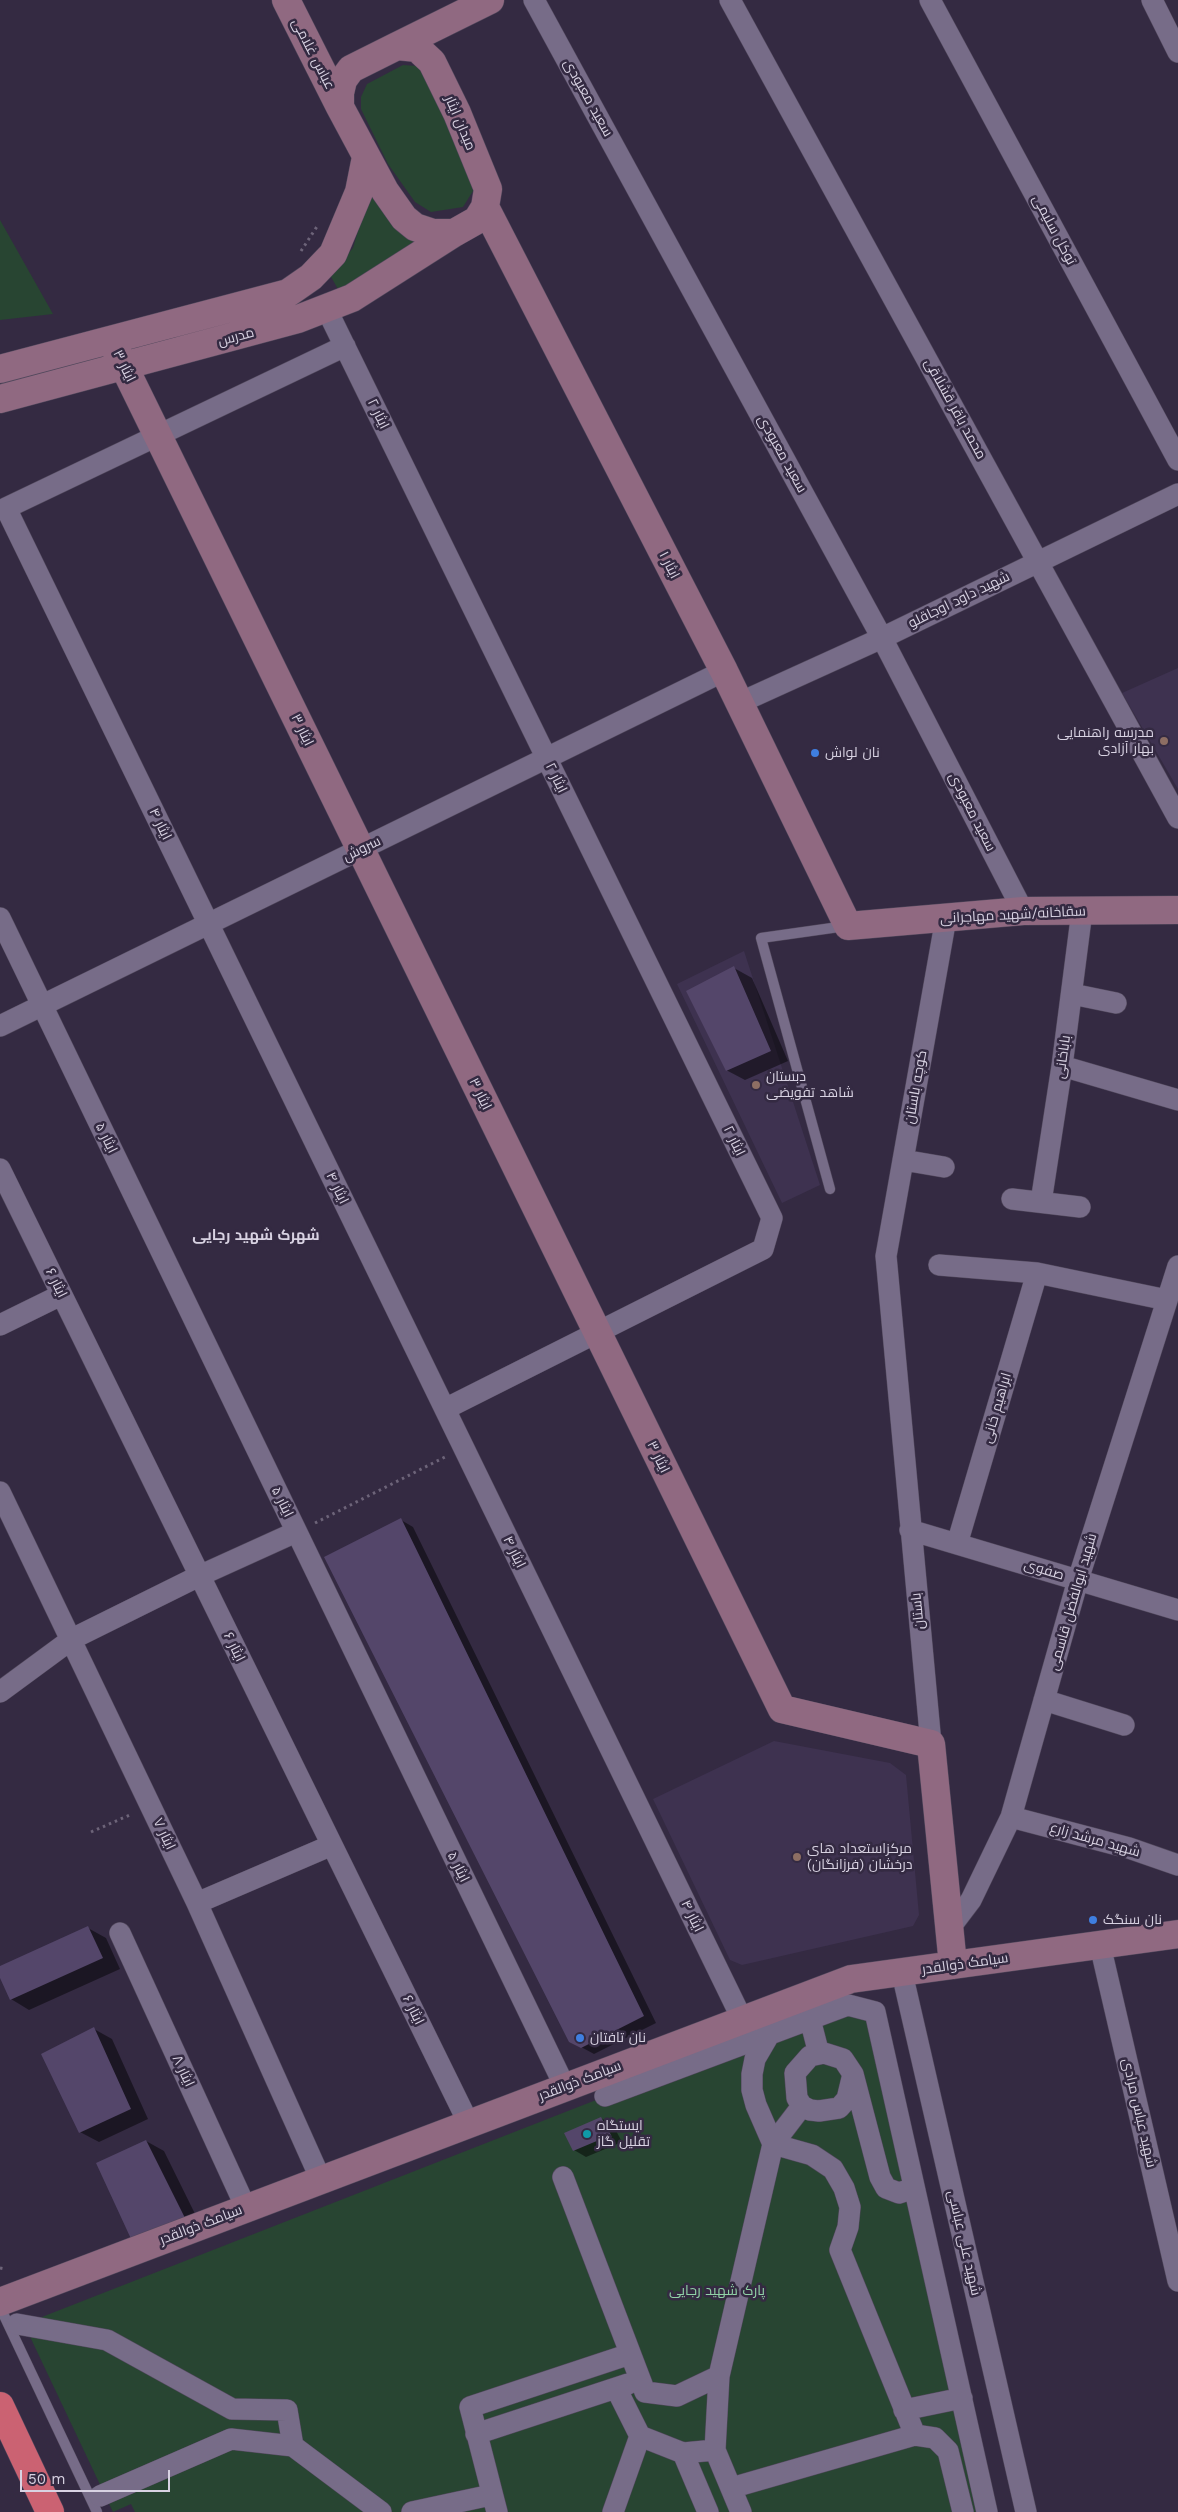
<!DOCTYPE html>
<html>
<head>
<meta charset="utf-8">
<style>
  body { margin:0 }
  #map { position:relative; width:1178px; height:2512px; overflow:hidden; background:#342a42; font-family:"Work Sans",sans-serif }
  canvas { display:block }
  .scale { position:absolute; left:20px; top:2470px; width:150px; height:22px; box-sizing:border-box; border:2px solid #d8d2e2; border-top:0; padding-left:6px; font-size:15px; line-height:18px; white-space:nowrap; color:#d8d2e2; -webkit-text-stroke:4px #342a42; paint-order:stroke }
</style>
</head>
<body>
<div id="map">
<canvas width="1178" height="2512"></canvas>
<div class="scale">50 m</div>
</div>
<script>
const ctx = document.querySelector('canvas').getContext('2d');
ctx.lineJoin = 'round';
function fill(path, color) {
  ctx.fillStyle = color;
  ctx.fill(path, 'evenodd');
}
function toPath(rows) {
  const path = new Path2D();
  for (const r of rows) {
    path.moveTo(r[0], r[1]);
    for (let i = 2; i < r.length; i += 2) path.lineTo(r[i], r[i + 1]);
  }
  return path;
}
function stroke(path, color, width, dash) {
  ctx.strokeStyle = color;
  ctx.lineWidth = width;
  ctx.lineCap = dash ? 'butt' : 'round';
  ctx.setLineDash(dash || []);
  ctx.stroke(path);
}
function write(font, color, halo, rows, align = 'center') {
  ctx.font = font + ' "Work Sans",Cairo,sans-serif';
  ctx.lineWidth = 5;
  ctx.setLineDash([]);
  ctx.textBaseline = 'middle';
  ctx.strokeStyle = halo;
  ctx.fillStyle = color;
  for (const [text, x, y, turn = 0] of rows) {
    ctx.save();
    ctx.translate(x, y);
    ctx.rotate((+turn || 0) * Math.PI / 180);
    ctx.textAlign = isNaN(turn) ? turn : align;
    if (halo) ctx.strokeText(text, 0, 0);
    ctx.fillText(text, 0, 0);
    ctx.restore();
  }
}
fill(toPath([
  [1178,668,1178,789,1122,693],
  [744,951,820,1185,782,1203,677,984],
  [774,1741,890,1763,906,1775,919,1915,913,1926,742,1965,730,1960,653,1799]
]), '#3e3250');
fill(toPath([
  [403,65,417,66,425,72,461,149,473,191,463,207,431,212,415,202,388,164,361,109,361,97,367,84],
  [370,191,415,241,339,291,330,275,353,248],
  [0,220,53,314,0,320],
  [859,1997,881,2006,997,2512,135,2512,131,2504,113,2512,24,2324]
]), '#284532');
fill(toPath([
  [734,968,752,978,788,1061,745,1080,726,1070],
  [401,1520,413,1527,656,2023,594,2054,570,2041],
  [88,1928,106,1938,120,1969,29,2010,11,1999,0,1975,0,1967],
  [94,2029,112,2039,148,2119,99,2142,80,2132],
  [601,2118,613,2125,622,2142,586,2157,574,2150],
  [146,2141,164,2151,202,2228,151,2251]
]), '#0007');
fill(toPath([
  [734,966,771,1051,726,1071,686,991],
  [401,1518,644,2016,581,2048,569,2042,324,1557],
  [88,1926,103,1958,10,2000,0,1978,0,1966],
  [94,2027,131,2109,79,2133,41,2054],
  [601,2117,611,2135,573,2151,564,2133],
  [146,2140,185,2218,132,2241,96,2163]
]), '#54466a');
const lane = toPath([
  [830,1189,761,938,846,926],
  [0,2307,97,2512]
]);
const street = toPath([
  [534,0,882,638,1023,911],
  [730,0,1178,818],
  [930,0,1178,460],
  [1152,0,1178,52],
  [326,308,772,1218,763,1249,445,1409],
  [345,346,6,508,742,2019],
  [739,703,882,638,1178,494],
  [0,918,565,2087],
  [1072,994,1116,1003],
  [0,1026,724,671],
  [1062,1066,1178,1100],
  [903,1160,944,1167],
  [0,1169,469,2124],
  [1012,1199,1080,1207],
  [1041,1202,1062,1066,1082,911],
  [939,1265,1037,1273,1167,1300],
  [0,1325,61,1295],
  [0,1492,197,1903,321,2180],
  [910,1530,1178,1610],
  [957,1544,1037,1273],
  [0,1692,72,1639,199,1576,296,1532],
  [1044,1700,1124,1725],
  [931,1744,886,1256,946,918],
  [1011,1817,1129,1848,1178,1865],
  [197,1903,332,1845],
  [949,1929,971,1900,1011,1817,1078,1580,1178,1266],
  [120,1933,246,2208],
  [1100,1945,1178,2281],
  [902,1973,1026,2512],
  [810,2019,819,2054],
  [769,2035,755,2059,752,2074,752,2090,756,2105,773,2144,812,2155,833,2169,844,2188,850,2207,848,2227,840,2250,915,2435],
  [853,2074,847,2099,839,2108,819,2111,810,2110,802,2106,797,2098,795,2073,810,2056,824,2053,843,2059,853,2074,880,2177,886,2188,899,2193,914,2188],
  [605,2096,848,2005,875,2012,987,2512],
  [563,2177,645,2392,677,2396,719,2376],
  [17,2324,107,2340,232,2409,287,2410,293,2446],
  [616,2388,640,2436,683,2453,715,2450,719,2376,773,2144,802,2106],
  [904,2410,962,2398],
  [476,2434,628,2384],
  [715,2450,741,2512],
  [683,2453,708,2512],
  [731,2488,915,2435,935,2438,948,2451,963,2512],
  [100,2496,231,2439,293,2446,381,2512],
  [412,2512,491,2495],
  [497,2512,470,2407,630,2354],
  [613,2512,640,2436]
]);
const secondary = toPath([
  [286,0,340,107],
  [397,46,417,48,432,62,457,113,488,189,485,207,477,220,454,233,433,233,415,227,404,218,385,191,340,107,340,93,343,80,351,69,397,46],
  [397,46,490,0],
  [485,207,724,671,848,926,1023,911,1178,910],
  [111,340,782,1709,931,1744,953,1965],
  [0,369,288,293,311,277,333,254,359,192,366,157],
  [0,399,298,319,352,298,454,233],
  [0,2302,851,1979,1178,1934]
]);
const highway = toPath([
  [0,2406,50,2512]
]);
stroke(lane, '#51485c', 11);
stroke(street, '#51485c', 22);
stroke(secondary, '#51485c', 29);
stroke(highway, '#51485c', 29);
stroke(toPath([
  [301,251,318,225],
  [315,1523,445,1457],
  [91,1832,132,1814],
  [0,2268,5,2269]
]), '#6d6479', 3, [2.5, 4]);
stroke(lane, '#776c88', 10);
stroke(street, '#776c88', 21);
stroke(secondary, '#906981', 28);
stroke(highway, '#cb6272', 28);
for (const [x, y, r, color] of [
  [1164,741,5,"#8d6e63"],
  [815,753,5,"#3f7fe0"],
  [756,1085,5,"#8d6e63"],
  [797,1857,5,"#8d6e63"],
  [1093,1920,5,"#3f7fe0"],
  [580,2038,5,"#3f7fe0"],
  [587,2134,5,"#0f9aa8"]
]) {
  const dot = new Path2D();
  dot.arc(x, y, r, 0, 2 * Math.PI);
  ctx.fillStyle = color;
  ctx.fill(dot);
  stroke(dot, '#342a42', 2);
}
write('14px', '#d8d2e2', '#342a42', [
  ["عباس غلامی",313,54,63],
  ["سعید معبودی",588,98,61],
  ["میدان ایثار",460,123,67],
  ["توکل سلیمی",1054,230,62],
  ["مدرس",236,337,-15],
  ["ایثار ۳",124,366,64],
  ["محمد باقر قشلاقی",955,409,61],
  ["ایثار ۲",378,414,64],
  ["سعید معبودی",782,454,61],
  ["ایثار ۱",669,565,63],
  ["شهید داود اوجاقلو",959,600,-26],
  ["ایثار ۳",302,730,64],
  ["ایثار ۲",556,778,64],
  ["سعید معبودی",972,812,63],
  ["ایثار ۴",160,824,64],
  ["سروش",362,849,-26],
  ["سقاخانه/شهید مهاجرانی",1013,915,-3],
  ["باباخانی",1063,1057,-82],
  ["کوچه باستان",916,1087,-80],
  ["ایثار ۳",480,1094,64],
  ["ایثار ۵",106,1138,64],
  ["ایثار ۲",734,1141,64],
  ["ایثار ۴",337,1188,64],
  ["ایثار ۶",56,1283,64],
  ["ابراهیم خانی",997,1408,-74],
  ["ایثار ۳",658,1457,64],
  ["ایثار ۵",282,1502,64],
  ["ایثار ۴",514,1552,64],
  ["صفوی",1044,1570,17],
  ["شهید ابوالفضل قاسمی",1073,1602,-74],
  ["باستان",918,1611,-96],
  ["ایثار ۶",234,1647,64],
  ["ایثار ۷",164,1834,65],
  ["شهید مرشد زارع",1095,1840,16],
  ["ایثار ۵",458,1867,64],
  ["ایثار ۴",692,1916,64],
  ["سیامک ذوالقدر",965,1964,-8],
  ["ایثار ۶",413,2010,64],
  ["ایثار ۸",183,2071,65],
  ["سیامک ذوالقدر",580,2081,-21],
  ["شهید عباس مرادی",1139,2113,77],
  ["سیامک ذوالقدر",201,2225,-21],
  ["شهید علی عباسی",964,2243,77]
]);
write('14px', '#d8d2e2', '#342a42', [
  ["مدرسه راهنمایی",1154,733,"right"],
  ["بهار آزادی",1154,749,"right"],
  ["نان لواش",825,753],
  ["دبستان",766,1077],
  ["شاهد تفویضی",766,1093],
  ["مرکزاستعداد های",807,1849],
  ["درخشان (فرزانگان)",807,1865],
  ["نان سنگک",1103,1920],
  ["نان تافتان",590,2038],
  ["ایستگاه",597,2126],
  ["تقلیل گاز",597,2142]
], 'left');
write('14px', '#91d3a7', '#342a42', [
  ["پارک شهید رجایی",717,2291]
]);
write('bold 15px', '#d8d2e2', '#342a42', [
  ["شهرک شهید رجایی",256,1236]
]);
</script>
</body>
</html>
